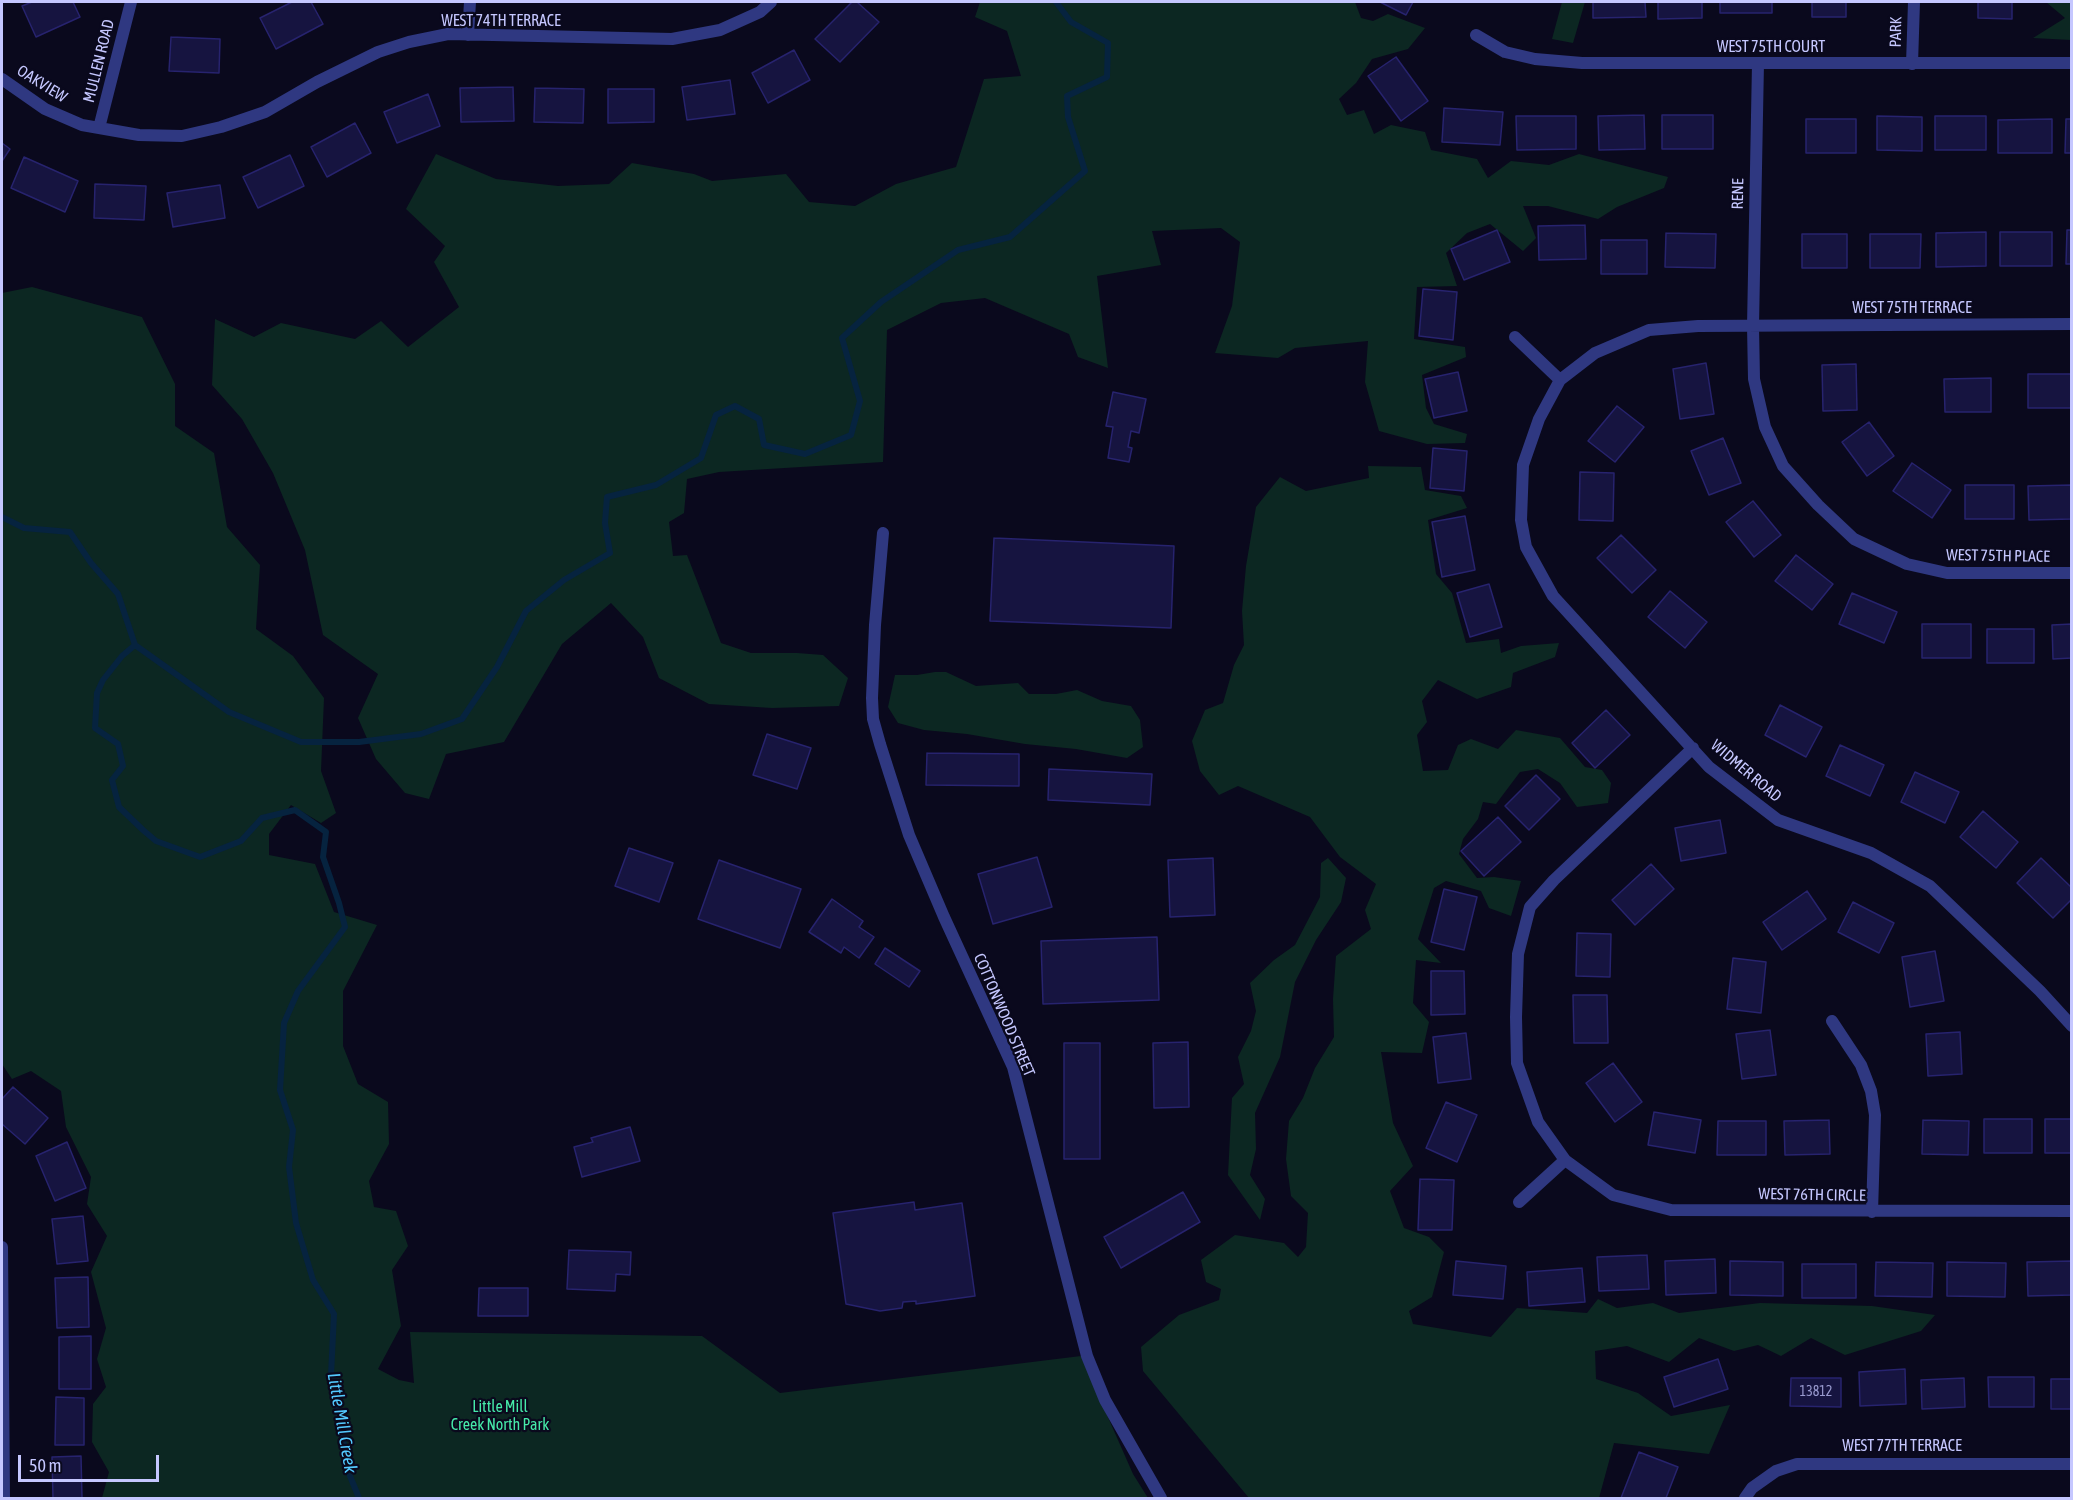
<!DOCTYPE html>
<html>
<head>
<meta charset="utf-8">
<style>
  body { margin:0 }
  #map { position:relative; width:2073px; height:1500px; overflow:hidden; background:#0a091d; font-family:"Asap Condensed",sans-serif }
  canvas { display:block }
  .frame { position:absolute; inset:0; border:3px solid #c5c7ff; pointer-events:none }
  .scale { position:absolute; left:18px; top:1455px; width:141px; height:27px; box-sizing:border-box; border:3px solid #c5c7ff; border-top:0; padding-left:8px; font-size:18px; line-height:21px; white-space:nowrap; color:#c5c7ff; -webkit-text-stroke:4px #0a091d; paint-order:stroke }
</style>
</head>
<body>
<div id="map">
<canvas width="2073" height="1500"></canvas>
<div class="frame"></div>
<div class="scale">50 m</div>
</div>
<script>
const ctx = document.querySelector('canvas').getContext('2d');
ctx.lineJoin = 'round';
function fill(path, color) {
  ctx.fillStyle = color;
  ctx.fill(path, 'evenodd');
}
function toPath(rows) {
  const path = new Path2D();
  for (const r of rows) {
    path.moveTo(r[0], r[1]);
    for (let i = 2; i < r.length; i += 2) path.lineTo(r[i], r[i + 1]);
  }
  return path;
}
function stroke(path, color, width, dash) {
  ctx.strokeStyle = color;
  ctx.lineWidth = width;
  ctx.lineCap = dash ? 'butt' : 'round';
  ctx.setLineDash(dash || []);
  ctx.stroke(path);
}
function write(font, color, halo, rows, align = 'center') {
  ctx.font = font + ' "Asap Condensed",sans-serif';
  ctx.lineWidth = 4.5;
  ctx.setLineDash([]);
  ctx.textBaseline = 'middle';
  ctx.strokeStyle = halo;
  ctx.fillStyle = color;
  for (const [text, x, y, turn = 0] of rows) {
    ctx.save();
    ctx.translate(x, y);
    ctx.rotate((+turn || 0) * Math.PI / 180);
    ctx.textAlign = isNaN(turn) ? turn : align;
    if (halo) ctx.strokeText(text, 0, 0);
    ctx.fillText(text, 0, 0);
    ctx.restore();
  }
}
fill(toPath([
  [980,2,1355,2,1361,18,1373,21,1388,14,1425,28,1408,49,1372,59,1356,83,1339,99,1347,115,1364,110,1374,134,1391,125,1425,132,1431,150,1477,159,1488,178,1511,161,1549,165,1579,154,1668,177,1664,188,1617,207,1598,219,1548,206,1523,206,1536,238,1523,251,1490,224,1467,233,1446,253,1457,286,1417,287,1414,339,1465,347,1466,357,1422,375,1426,408,1434,424,1467,434,1465,443,1427,444,1379,431,1365,382,1368,341,1295,348,1278,358,1215,353,1232,306,1240,242,1221,228,1152,231,1161,265,1097,276,1108,368,1078,357,1069,334,985,298,941,303,887,330,883,462,719,472,687,479,684,513,669,522,673,556,687,555,721,643,751,653,797,653,823,655,848,678,839,706,772,708,709,704,659,678,643,637,611,603,562,644,504,742,446,754,429,799,405,793,376,759,358,718,378,674,323,635,305,550,273,473,242,419,212,385,215,319,254,337,281,323,355,339,381,321,408,347,459,307,434,262,445,246,406,209,436,154,496,179,558,186,609,184,632,163,694,174,712,181,786,174,809,202,855,206,896,184,956,167,984,79,1021,76,1007,31,975,17],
  [1562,2,1585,2,1573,43,1552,39],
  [2046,2,2071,2,2071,40,2033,38,2065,18],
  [32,287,142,317,175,384,175,426,214,453,227,527,260,565,256,629,293,656,324,698,321,771,336,813,321,823,291,805,269,834,269,855,315,864,334,912,377,925,343,991,343,1046,358,1084,388,1102,389,1144,369,1181,374,1207,396,1211,408,1246,392,1270,401,1326,378,1369,399,1380,414,1383,410,1332,702,1336,780,1393,1081,1356,1133,1474,1148,1498,102,1498,109,1472,92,1442,93,1404,106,1387,97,1359,106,1328,91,1272,107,1236,87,1204,91,1177,66,1127,61,1091,31,1071,12,1079,2,1064,2,293],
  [1368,466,1421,467,1425,490,1461,496,1467,508,1428,520,1436,574,1452,593,1466,643,1499,639,1501,653,1521,646,1559,643,1555,657,1513,673,1511,687,1477,699,1438,680,1422,701,1427,722,1417,735,1423,771,1448,770,1458,745,1471,739,1498,749,1516,730,1560,738,1585,767,1602,770,1611,783,1608,803,1577,807,1560,783,1538,769,1520,772,1496,804,1483,802,1478,819,1463,839,1459,854,1477,878,1494,877,1521,881,1511,916,1489,908,1481,891,1446,881,1434,888,1418,939,1441,963,1416,960,1413,1003,1429,1022,1422,1053,1381,1052,1393,1123,1413,1166,1390,1191,1404,1228,1429,1237,1444,1252,1432,1297,1409,1311,1413,1324,1491,1337,1517,1308,1587,1313,1598,1299,1617,1308,1653,1303,1679,1313,1760,1303,1872,1306,1935,1315,1921,1331,1845,1355,1811,1338,1781,1356,1758,1345,1734,1351,1699,1338,1669,1362,1627,1346,1595,1351,1596,1379,1638,1393,1671,1416,1730,1405,1709,1454,1614,1443,1599,1498,1249,1498,1143,1371,1141,1347,1179,1315,1219,1300,1221,1289,1206,1282,1201,1260,1235,1235,1284,1243,1298,1257,1306,1247,1308,1213,1291,1196,1286,1159,1289,1121,1303,1098,1315,1068,1334,1037,1333,999,1336,956,1371,929,1365,910,1376,884,1340,857,1310,817,1238,786,1219,795,1200,771,1192,741,1205,710,1223,703,1234,665,1244,645,1242,611,1246,566,1256,507,1280,477,1306,491,1369,478],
  [935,672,946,672,976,686,1018,683,1029,694,1056,694,1077,690,1102,701,1131,706,1140,720,1143,747,1127,758,1076,749,1025,744,967,734,924,730,898,723,888,707,895,675,917,675],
  [1328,858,1346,878,1341,902,1316,940,1295,982,1280,1057,1255,1113,1256,1149,1250,1175,1265,1199,1260,1220,1228,1175,1232,1098,1244,1084,1238,1057,1251,1031,1256,1011,1250,983,1274,960,1295,945,1320,897,1321,863]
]), '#0c2722');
stroke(toPath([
  [2,517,24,528,70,532,91,563,118,594,135,645,122,656,103,680,97,693,95,728,118,744,123,766,112,780,119,807,143,830,156,841,200,857,241,841,262,818,295,810,326,832,323,857,339,903,345,927,298,991,284,1023,280,1090,293,1130,289,1167,296,1223,313,1280,334,1314,331,1375,350,1476,359,1498],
  [135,645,229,712,301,742,359,742,421,734,462,719,497,667,526,611,564,580,610,553,605,523,607,497,656,485,701,458,716,415,735,406,759,419,764,445,805,454,851,435,860,401,842,338,881,302,958,250,1010,237,1085,171,1068,117,1067,96,1107,77,1108,43,1071,22,1056,2]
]), '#06233f', 6);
const building = toPath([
  [32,2,73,2,80,17,36,37,22,6,32,2],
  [292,2,311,2,323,24,276,49,260,18,292,2],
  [852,2,857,2,879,22,840,62,815,39,852,2],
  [1380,2,1413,2,1406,15,1380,2],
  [1593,2,1645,2,1646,17,1593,18,1593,2],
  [1658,2,1702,2,1702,18,1658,19,1658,2],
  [1720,2,1772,2,1772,13,1720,13,1720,2],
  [1812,2,1846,2,1846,17,1812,17,1812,2],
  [1978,2,2012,2,2012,19,1978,18,1978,2],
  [171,37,220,39,219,73,169,71,171,37],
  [794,50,810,80,768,103,752,73,794,50],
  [1396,57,1428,101,1401,121,1368,76,1396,57],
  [730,80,735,114,687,120,682,87,730,80],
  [513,87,514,121,461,122,460,88,513,87],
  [535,88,584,89,583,123,534,122,535,88],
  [608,89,654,89,654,122,608,123,608,89],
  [428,94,440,126,397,143,384,112,428,94],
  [1444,108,1503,112,1500,145,1442,142,1444,108],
  [1644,115,1645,149,1599,150,1598,116,1644,115],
  [1662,115,1713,115,1713,149,1662,149,1662,115],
  [1516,116,1576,116,1576,149,1517,150,1516,116],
  [1877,116,1922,117,1922,151,1877,150,1877,116],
  [1935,116,1986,116,1986,150,1935,150,1935,116],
  [1806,119,1856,119,1856,153,1806,153,1806,119],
  [2052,119,2052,153,1998,153,1998,120,2052,119],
  [2066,119,2072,119,2072,153,2065,153,2066,119],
  [355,123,371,153,327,177,311,147,355,123],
  [2,143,10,149,2,161,2,143],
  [290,155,304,186,258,208,243,177,290,155],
  [24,157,78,181,65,212,11,188,24,157],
  [95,184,146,186,144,220,94,218,95,184],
  [220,185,225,218,173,227,167,193,220,185],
  [1585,225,1586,259,1539,260,1538,226,1585,225],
  [1497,230,1510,262,1464,280,1451,249,1497,230],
  [2067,230,2072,230,2072,264,2066,264,2067,230],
  [1986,232,1986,266,1936,267,1936,233,1986,232],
  [2000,232,2052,232,2052,266,2000,266,2000,232],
  [1666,233,1716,234,1715,268,1665,267,1666,233],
  [1802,234,1847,234,1847,268,1802,268,1802,234],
  [1870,234,1921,234,1920,268,1870,268,1870,234],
  [1601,240,1647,240,1647,274,1601,274,1601,240],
  [1423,289,1457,292,1453,340,1419,336,1423,289],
  [1706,363,1714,414,1680,419,1673,369,1706,363],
  [1856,364,1857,410,1823,411,1822,365,1856,364],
  [1458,372,1467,411,1434,418,1425,379,1458,372],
  [2028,374,2072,374,2072,408,2028,408,2028,374],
  [1991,378,1991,412,1945,412,1944,379,1991,378],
  [1113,392,1146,399,1139,433,1131,431,1128,447,1132,448,1129,462,1108,458,1113,427,1106,426,1113,392],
  [1617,406,1644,427,1615,462,1588,441,1617,406],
  [1869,422,1894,456,1867,476,1842,442,1869,422],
  [1723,438,1741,483,1709,495,1691,451,1723,438],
  [1433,448,1467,451,1464,491,1430,488,1433,448],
  [1912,463,1951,490,1932,518,1893,491,1912,463],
  [1580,472,1614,473,1613,521,1579,520,1580,472],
  [1965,485,2014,485,2014,519,1965,519,1965,485],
  [2072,485,2072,519,2029,520,2028,486,2072,485],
  [1753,501,1781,535,1754,557,1726,522,1753,501],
  [1465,516,1475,570,1442,577,1432,522,1465,516],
  [1621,535,1656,570,1632,593,1597,558,1621,535],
  [994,538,1174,546,1171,628,990,621,994,538],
  [1796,555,1833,584,1812,610,1775,581,1796,555],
  [1489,584,1502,627,1470,637,1457,593,1489,584],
  [1670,591,1707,622,1685,648,1648,617,1670,591],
  [1852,593,1897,612,1884,643,1839,624,1852,593],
  [1922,624,1971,624,1971,658,1922,658,1922,624],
  [2072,624,2072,658,2053,659,2052,625,2072,624],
  [1987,629,2034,629,2034,663,1987,663,1987,629],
  [1780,705,1822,727,1806,757,1765,735,1780,705],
  [1606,710,1630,735,1595,768,1572,743,1606,710],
  [767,734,811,748,797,789,753,775,767,734],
  [1840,745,1884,765,1870,796,1826,776,1840,745],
  [927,753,1019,754,1019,786,926,785,927,753],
  [1049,769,1152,774,1150,805,1048,800,1049,769],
  [1915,772,1959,792,1945,823,1901,802,1915,772],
  [1536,775,1560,799,1529,830,1505,806,1536,775],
  [1983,811,2018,842,1996,868,1960,837,1983,811],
  [1498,817,1521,842,1484,876,1461,851,1498,817],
  [1720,820,1726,853,1681,861,1675,828,1720,820],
  [629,848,673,863,659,902,615,886,629,848],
  [1037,857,1052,907,993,924,978,874,1037,857],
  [1213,858,1215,915,1170,917,1168,860,1213,858],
  [2041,858,2072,888,2072,899,2053,918,2017,883,2041,858],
  [719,860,801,889,780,948,698,919,719,860],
  [1651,864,1674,889,1635,925,1612,900,1651,864],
  [1444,889,1477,897,1464,950,1431,942,1444,889],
  [1807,891,1826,919,1782,950,1763,922,1807,891],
  [832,899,863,921,859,927,874,937,859,958,844,947,841,953,809,932,832,899],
  [1853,902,1894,923,1879,953,1838,932,1853,902],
  [1577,933,1611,934,1610,977,1576,976,1577,933],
  [1157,937,1159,1000,1043,1004,1041,941,1157,937],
  [885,948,920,971,909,987,875,964,885,948],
  [1935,951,1944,1001,1910,1007,1902,957,1935,951],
  [1733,958,1766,962,1761,1013,1727,1009,1733,958],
  [1431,971,1464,971,1465,1014,1431,1015,1431,971],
  [1573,995,1607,995,1608,1043,1574,1043,1573,995],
  [1770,1030,1776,1075,1742,1079,1736,1034,1770,1030],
  [1960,1032,1962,1074,1928,1076,1926,1034,1960,1032],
  [1466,1033,1471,1079,1438,1083,1433,1037,1466,1033],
  [1188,1042,1189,1107,1154,1108,1153,1043,1188,1042],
  [1064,1043,1100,1043,1100,1159,1064,1159,1064,1043],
  [1613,1063,1642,1102,1615,1122,1586,1083,1613,1063],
  [13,1087,48,1118,25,1144,2,1124,2,1099,13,1087],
  [1446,1102,1477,1115,1457,1162,1426,1148,1446,1102],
  [1654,1112,1701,1120,1695,1153,1648,1145,1654,1112],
  [1984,1119,2032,1119,2032,1153,1984,1153,1984,1119],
  [2045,1119,2072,1119,2072,1153,2045,1153,2045,1119],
  [1829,1120,1830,1154,1785,1155,1784,1121,1829,1120],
  [1923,1120,1969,1121,1968,1155,1922,1154,1923,1120],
  [1718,1121,1766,1121,1766,1155,1717,1155,1718,1121],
  [630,1127,640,1161,582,1177,574,1147,593,1142,591,1138,630,1127],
  [67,1142,86,1188,55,1201,36,1156,67,1142],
  [1420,1179,1454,1180,1452,1230,1418,1230,1420,1179],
  [1183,1192,1200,1222,1121,1268,1104,1237,1183,1192],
  [914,1202,915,1210,962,1203,975,1296,916,1304,916,1301,903,1302,902,1308,880,1311,846,1304,833,1213,914,1202],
  [83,1216,88,1261,57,1264,52,1219,83,1216],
  [569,1250,631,1252,630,1275,616,1274,615,1291,567,1289,569,1250],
  [1647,1255,1649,1289,1599,1291,1597,1257,1647,1255],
  [1715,1259,1716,1293,1666,1295,1665,1261,1715,1259],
  [1456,1261,1506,1266,1503,1299,1453,1295,1456,1261],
  [1730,1261,1783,1262,1783,1296,1730,1295,1730,1261],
  [2072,1261,2072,1295,2028,1296,2027,1262,2072,1261],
  [1876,1262,1933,1263,1932,1297,1875,1296,1876,1262],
  [1947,1262,2006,1263,2005,1297,1947,1296,1947,1262],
  [1802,1264,1856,1264,1856,1298,1802,1298,1802,1264],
  [1582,1268,1585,1302,1529,1306,1527,1272,1582,1268],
  [88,1277,89,1327,57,1328,55,1278,88,1277],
  [479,1288,528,1288,528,1316,478,1316,479,1288],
  [91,1336,91,1389,59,1389,59,1337,91,1336],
  [1718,1359,1728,1389,1674,1407,1664,1377,1718,1359],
  [1905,1369,1906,1404,1860,1406,1859,1372,1905,1369],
  [1988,1377,2034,1377,2034,1407,1989,1407,1988,1377],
  [1791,1378,1841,1378,1841,1407,1790,1406,1791,1378],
  [1964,1378,1965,1407,1922,1409,1921,1380,1964,1378],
  [2051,1379,2072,1379,2072,1409,2051,1409,2051,1379],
  [56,1397,84,1398,84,1445,55,1445,56,1397],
  [1639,1452,1678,1467,1666,1498,1621,1498,1639,1452],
  [81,1456,82,1498,53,1498,52,1457,81,1456]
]);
fill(building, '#161440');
stroke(building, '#27236e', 1.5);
stroke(toPath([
  [468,35,470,2],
  [1476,35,1505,52,1535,59,1582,63,2072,63],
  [1758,63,1753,326,1754,379,1765,427,1783,466,1818,505,1854,539,1907,564,1947,573,2072,573],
  [1912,64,1914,2],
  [2,79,45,109,82,125,139,135,182,136,221,127,265,112,317,82,378,52,409,42,448,34,672,39,720,30,760,12,771,2],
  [99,128,131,2],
  [2072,324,1698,326,1649,330,1595,353,1560,380,1539,419,1523,465,1521,520,1526,547,1553,596,1709,767,1778,820,1871,853,1930,886,2040,991,2072,1026],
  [1515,337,1560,380],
  [883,533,875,625,872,698,873,719,880,744,909,835,944,917,1013,1067,1087,1356,1105,1400,1161,1498],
  [1693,748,1554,880,1530,907,1518,954,1516,1017,1517,1063,1538,1122,1565,1160,1613,1195,1671,1210,2072,1211],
  [1832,1021,1861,1065,1871,1091,1875,1115,1872,1212],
  [1519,1202,1565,1160],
  [2,1247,4,1498],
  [1745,1498,1752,1488,1776,1471,1797,1464,2072,1464]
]), '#2f3881', 12);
write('14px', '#999acf', null, [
  ["13812",1816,1392]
]);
write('16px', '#c5c7ff', '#0a091d', [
  ["WEST 74TH TERRACE",501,21],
  ["PARK",1896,32,-89],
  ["WEST 75TH COURT",1771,47],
  ["MULLEN ROAD",99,61,-76],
  ["OAKVIEW",42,84,32],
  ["RENE",1738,194,-89],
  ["WEST 75TH TERRACE",1912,308],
  ["WEST 75TH PLACE",1998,556,1],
  ["WIDMER ROAD",1746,771,40],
  ["COTTONWOOD STREET",1004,1015,67],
  ["WEST 76TH CIRCLE",1812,1195,1],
  ["WEST 77TH TERRACE",1902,1446]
]);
write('16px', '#46eaa9', '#0a091d', [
  ["Little Mill",500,1407],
  ["Creek North Park",500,1425]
]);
write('italic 18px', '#53c9ff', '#0a091d', [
  ["Little Mill Creek",342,1423,80]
]);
</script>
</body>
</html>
